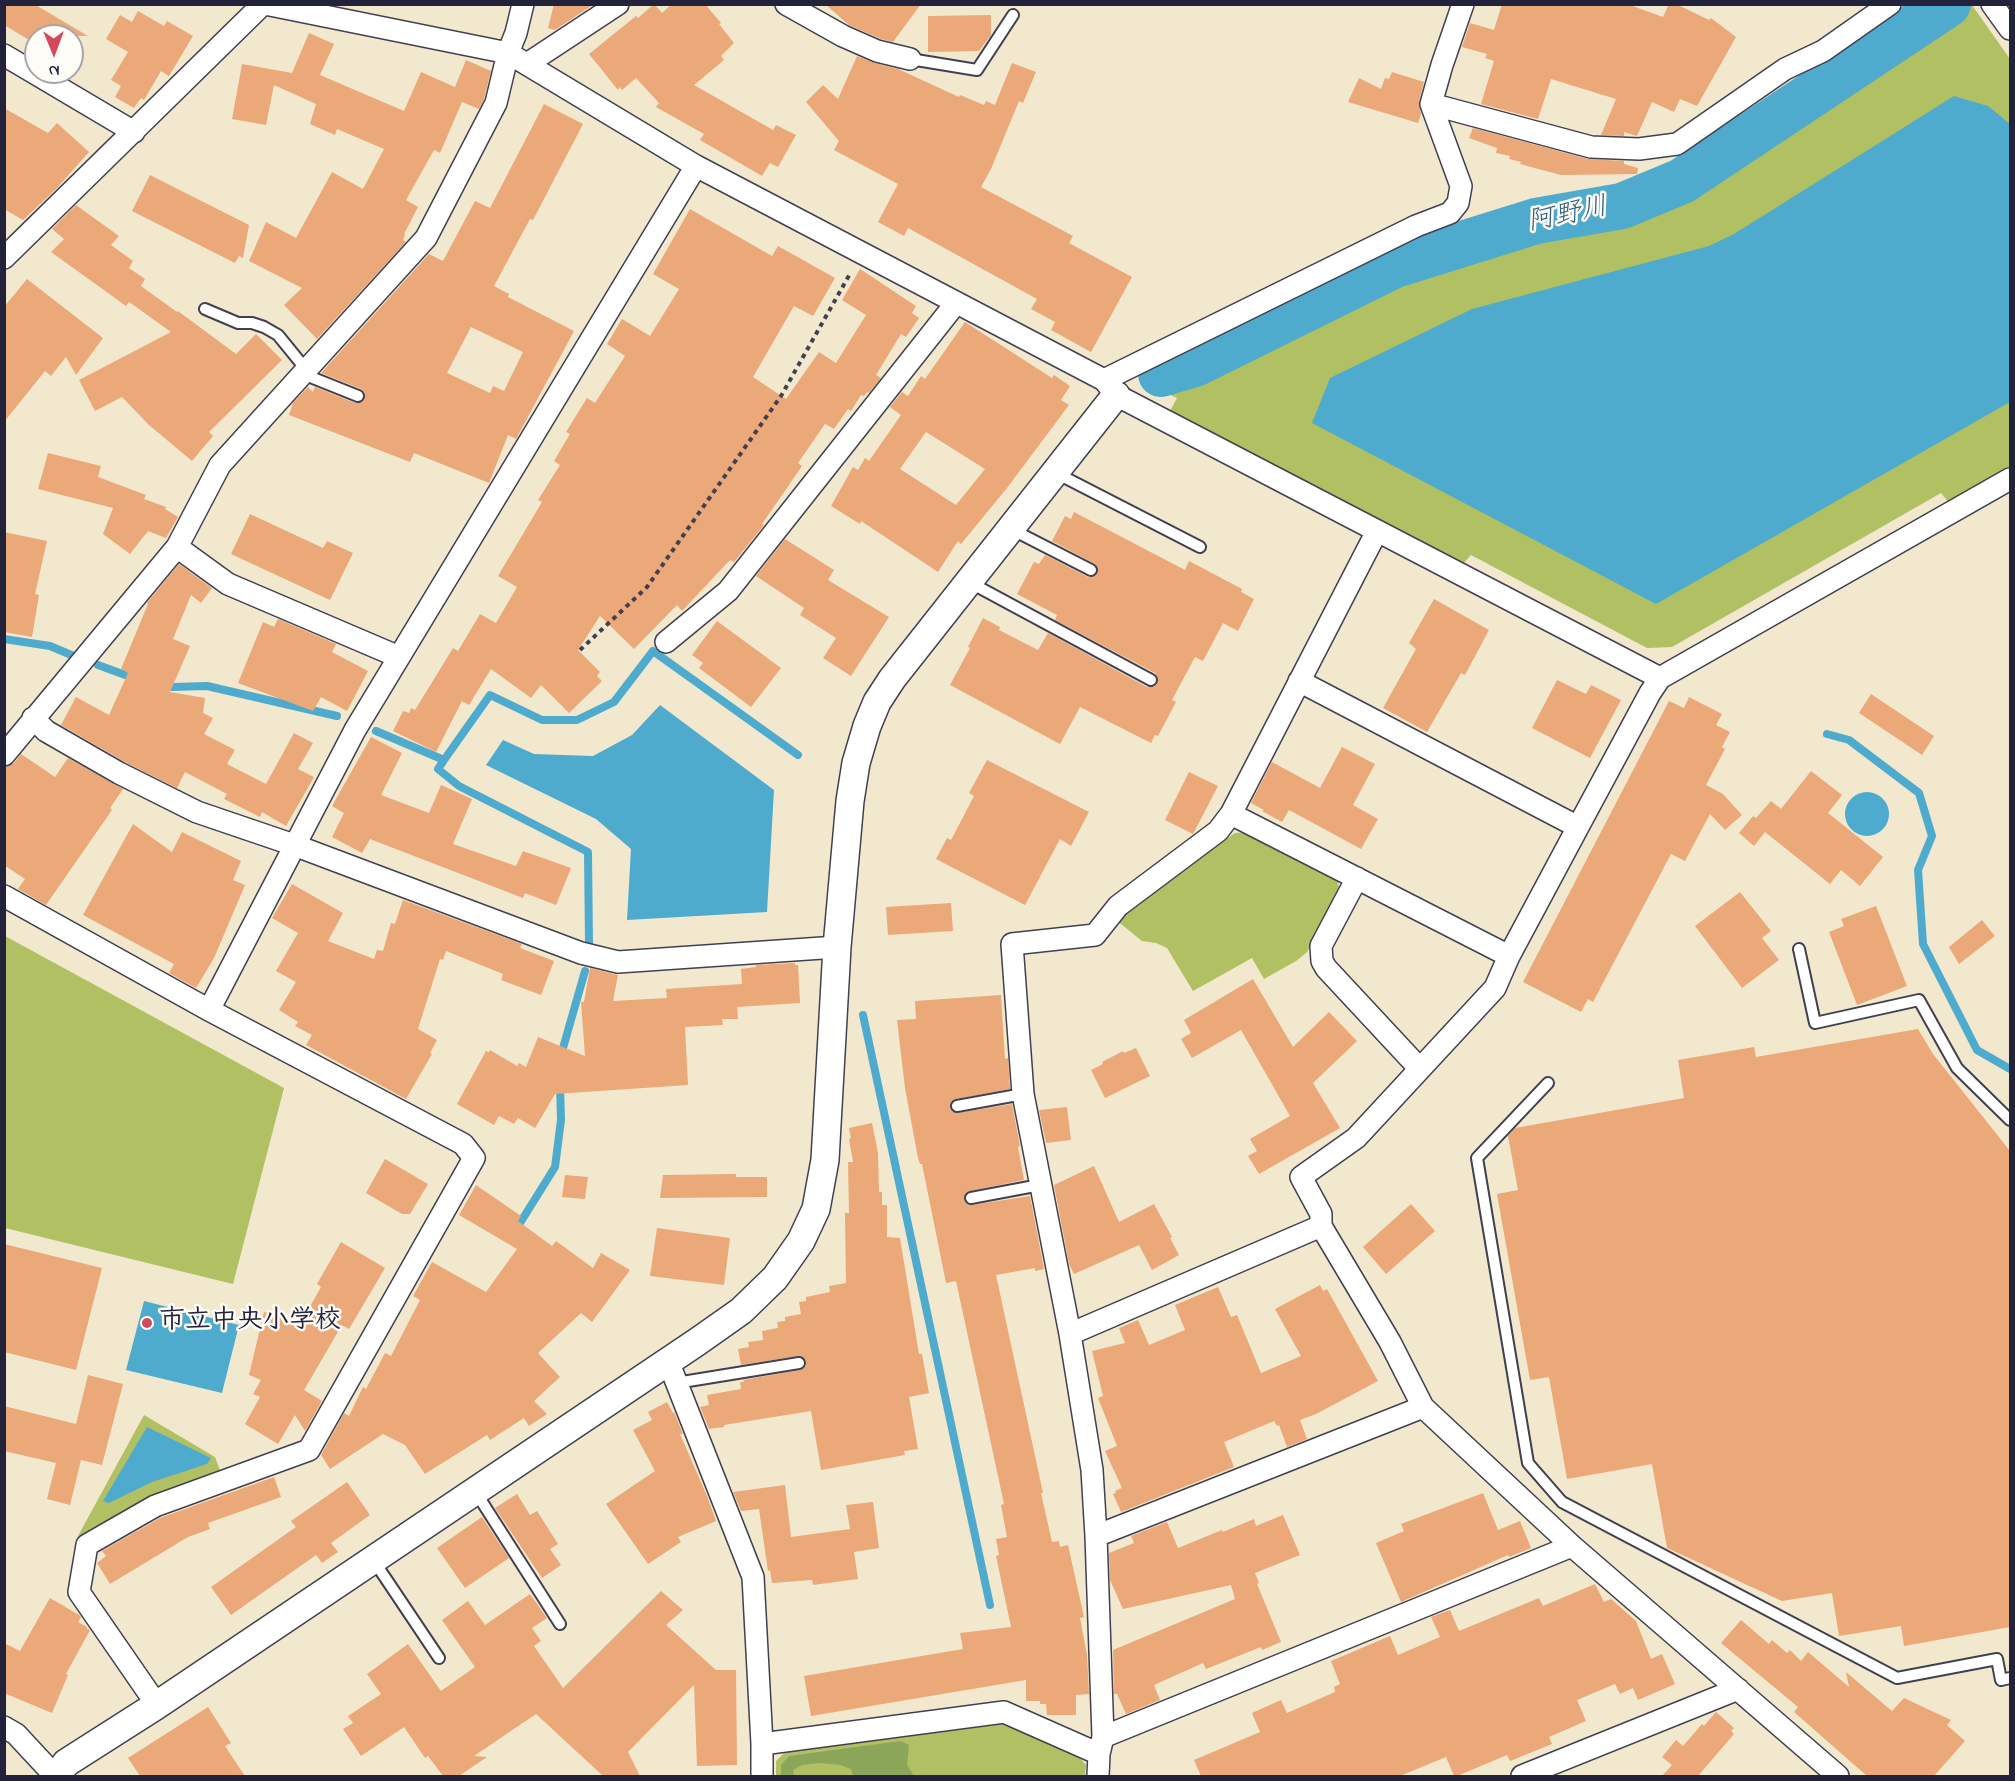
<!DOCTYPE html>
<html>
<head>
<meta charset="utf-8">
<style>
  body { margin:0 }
  #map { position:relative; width:2015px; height:1781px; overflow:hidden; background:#f2e8ce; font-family:"Indie Flower",sans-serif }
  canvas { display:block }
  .frame { position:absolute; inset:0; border:6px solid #22223b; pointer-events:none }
  .north { position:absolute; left:24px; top:24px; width:60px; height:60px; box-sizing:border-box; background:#fdfcf7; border:2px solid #a5a5ac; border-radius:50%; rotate:179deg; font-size:16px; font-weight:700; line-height:24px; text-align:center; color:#22223b }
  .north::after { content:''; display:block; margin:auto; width:21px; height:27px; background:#d1495b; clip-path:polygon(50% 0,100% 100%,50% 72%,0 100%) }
</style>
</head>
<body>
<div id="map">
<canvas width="2015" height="1781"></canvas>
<div class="frame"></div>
<div class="north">N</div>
</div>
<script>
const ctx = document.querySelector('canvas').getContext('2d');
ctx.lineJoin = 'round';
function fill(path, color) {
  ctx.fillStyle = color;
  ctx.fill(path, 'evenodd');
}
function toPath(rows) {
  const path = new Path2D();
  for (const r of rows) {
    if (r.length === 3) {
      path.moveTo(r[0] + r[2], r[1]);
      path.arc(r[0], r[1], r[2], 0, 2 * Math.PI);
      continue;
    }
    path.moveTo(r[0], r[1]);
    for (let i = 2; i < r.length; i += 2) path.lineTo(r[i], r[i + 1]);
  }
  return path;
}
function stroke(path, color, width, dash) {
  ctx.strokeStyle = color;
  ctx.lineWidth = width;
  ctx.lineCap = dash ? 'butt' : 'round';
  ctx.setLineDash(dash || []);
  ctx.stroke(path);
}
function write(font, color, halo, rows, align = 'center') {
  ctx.font = font + ' "Indie Flower","Klee One",sans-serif';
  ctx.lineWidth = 5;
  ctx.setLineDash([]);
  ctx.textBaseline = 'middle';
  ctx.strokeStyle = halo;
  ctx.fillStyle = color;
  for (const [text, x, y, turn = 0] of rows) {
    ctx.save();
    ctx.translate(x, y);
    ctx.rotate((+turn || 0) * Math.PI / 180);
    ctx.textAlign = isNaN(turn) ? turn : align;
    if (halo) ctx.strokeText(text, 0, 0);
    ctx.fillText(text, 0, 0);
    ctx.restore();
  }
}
fill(toPath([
  [1972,5,2010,59,2010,469,1950,504,1941,493,1672,647,1647,648,1471,555,1462,565,1169,413,1177,398,1166,393,1411,270,1654,206,1706,183],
  [1250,832,1336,876,1340,891,1307,952,1296,961,1264,979,1252,958,1193,991,1167,948,1156,943,1142,941,1116,920,1133,903,1235,833],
  [5,936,284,1088,233,1284,5,1228],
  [144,1415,215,1457,220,1470,153,1495,78,1536],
  [1002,1722,1078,1756,1086,1765,1085,1776,776,1776,776,1761,785,1752]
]), '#b0c063');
fill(toPath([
  [901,1741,909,1745,907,1765,914,1776,853,1776,851,1769,840,1765,819,1763,802,1765,793,1770,794,1776,781,1776,781,1765,789,1756]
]), '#8ca659');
fill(toPath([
  [1954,96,1988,106,2010,124,2010,402,1656,604,1312,423,1330,378,1472,309,1709,246,1734,234],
  [660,705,774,790,767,912,627,920,631,849,596,819,486,765,503,740,534,754,593,756,632,735],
  [1867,814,22],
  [144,1301,239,1325,222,1393,126,1370],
  [147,1427,211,1458,207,1464,152,1482,109,1503,103,1501]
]), '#4fabcd');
stroke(toPath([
  [4,639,50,646,76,657],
  [98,665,136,679],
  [162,685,173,687,207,686,337,716],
  [376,731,444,760,490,695,542,720,577,720,614,702,653,651,798,755],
  [1827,734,1849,740,1919,793,1932,836,1918,870,1923,944,1977,1050,2010,1069],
  [444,760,438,769,459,786,588,852,589,944],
  [863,1015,990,1605],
  [561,1055,585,971],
  [520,1223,555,1167,561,1120,560,1085]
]), '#4fabcd', 8);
stroke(toPath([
  [1161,374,1195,364,1395,265,1536,221,1622,206,1682,181,1948,4]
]), '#4fabcd', 46);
fill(toPath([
  [4,4,34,4,88,36,36,36,36,44,4,25],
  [554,4,594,4,555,30,548,28],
  [654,4,662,13,672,4,705,4,721,23,719,24,734,43,721,56,724,60,694,85,773,130,776,125,796,135,778,167,770,163,762,176,700,140,704,134,656,107,659,103,636,78,622,90,620,87,618,90,589,54,636,16,638,18],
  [825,4,921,4,893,42,881,39,849,25],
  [1502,4,1627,4,1663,17,1669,4,1676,4,1709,20,1711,18,1736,37,1697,106,1680,99,1674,112,1652,102,1637,136,1624,132,1624,136,1601,135,1616,99,1551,79,1538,119,1481,104,1494,61,1485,58,1487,54,1462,47,1470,23,1494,30],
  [138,11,164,26,167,21,193,36,169,76,161,71,144,100,141,98,134,108,115,97,121,86,111,80,128,52,106,39,120,15,132,22],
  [991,15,991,35,979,51,928,52,928,16],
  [309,33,334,44,320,75,404,111,421,72,455,87,466,60,491,71,484,99,479,109,462,102,440,153,434,150,406,200,418,207,404,234,405,235,403,240,406,242,317,339,284,305,302,288,249,261,266,222,296,238,332,172,363,189,384,149,337,129,335,135,310,124,316,104,274,85,266,125,232,119,242,64,292,73],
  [857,56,874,63,898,69,959,97,960,95,984,105,986,101,995,105,1012,63,1036,72,1023,103,1019,101,991,169,981,187,1073,236,1069,243,1132,277,1091,352,1051,330,1055,322,1031,309,1037,299,908,228,904,236,878,222,898,184,834,150,839,141,806,102,823,85,838,99],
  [1392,72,1424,82,1419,101,1421,114,1418,123,1348,102,1359,78,1381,89,1385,78,1389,79],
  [544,104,583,124,533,220,530,219,494,286,509,294,508,297,574,331,516,439,508,435,489,483,414,453,410,462,289,415,293,403,308,387,313,392,315,387,355,403,363,401,365,394,361,389,321,373,429,254,443,261,475,201,490,208],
  [471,327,523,352,504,391,493,386,490,393,447,373],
  [4,108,48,133,57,123,89,152,56,189,23,220,4,209],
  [1473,128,1588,159,1624,161,1624,164,1638,168,1637,174,1561,175,1520,164,1521,162,1509,159,1510,156,1496,153,1497,148,1469,138],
  [150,175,249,225,243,258,239,256,235,263,132,211],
  [76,205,119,236,111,245,133,261,129,268,145,279,141,286,177,312,178,311,236,354,256,334,282,360,209,432,213,436,192,461,149,425,122,397,95,411,79,380,171,332,129,302,126,306,51,252,64,239,52,229],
  [690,209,772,256,778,246,835,278,813,316,794,306,753,377,786,399,819,352,836,363,866,315,842,300,860,269,916,306,912,313,919,318,906,337,901,334,876,375,881,378,869,393,867,392,864,396,861,395,851,411,848,409,834,429,825,424,798,463,802,466,762,524,764,525,734,562,730,560,682,611,677,605,634,649,600,616,578,650,600,672,597,676,602,681,569,713,541,685,531,698,491,669,469,705,462,701,436,752,393,731,403,711,409,713,411,708,415,710,453,648,458,651,480,614,496,623,517,587,498,576,542,502,538,500,560,465,554,461,570,434,566,432,587,398,595,403,625,356,607,344,622,319,650,336,679,289,653,274],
  [27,279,103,338,76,375,66,357,51,376,45,371,4,422,4,307],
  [965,322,1052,378,1054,375,1070,386,1061,400,1069,405,1007,488,961,544,958,541,938,572,861,521,860,524,831,506,853,467,858,470,865,458,869,461,901,415,890,407,902,392,908,396,921,376,925,379],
  [926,432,985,469,956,505,900,469],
  [48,453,101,466,98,477,146,495,144,499,166,507,165,509,178,517,166,538,148,531,130,554,103,534,113,508,38,489],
  [1074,512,1185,570,1189,561,1242,589,1241,592,1254,599,1238,631,1223,623,1203,661,1195,657,1172,700,1176,702,1158,736,1155,735,1151,743,1080,707,1060,744,950,685,970,648,968,647,983,618,1000,627,999,630,1038,650,1048,633,1147,687,1152,687,1157,684,1158,679,1155,673,1055,620,1057,615,1017,594,1034,562,1039,564,1045,555,1088,577,1092,577,1097,574,1098,569,1095,564,1052,541,1065,516,1071,519],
  [250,514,323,548,327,541,353,553,330,600,231,554],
  [4,532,47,541,35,594,39,595,32,637,4,632],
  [785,539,834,570,828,580,889,617,851,676,823,658,836,638,800,615,804,608,756,576],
  [179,564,212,588,201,603,191,595,173,639,190,646,170,692,205,698,203,713,213,718,204,734,235,750,227,764,266,784,294,733,313,743,298,769,314,777,286,826,262,812,260,817,224,799,227,794,185,772,177,788,125,762,61,725,76,697,109,715,128,673,121,669,148,604,147,603],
  [1434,599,1489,630,1465,675,1461,673,1427,732,1383,708,1416,649,1409,643],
  [278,619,336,644,332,652,368,671,347,711,321,697,313,711,238,683,263,622,274,627],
  [717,621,781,668,751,707,699,668,703,663,692,655],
  [1557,680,1586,694,1591,685,1621,700,1590,758,1532,728],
  [1871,694,1934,736,1922,755,1859,713],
  [1689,697,1722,714,1716,725,1730,732,1722,747,1725,749,1706,785,1723,794,1742,815,1725,830,1710,814,1685,861,1671,854,1593,1002,1588,999,1581,1012,1523,982,1669,701,1684,708],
  [371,737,402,753,381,795,429,813,441,785,472,799,453,844,516,866,523,851,571,868,556,905,525,893,523,898,370,839,362,853,332,837,344,813,332,806],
  [1342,747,1375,764,1353,805,1378,819,1361,849,1289,810,1282,822,1262,811,1264,810,1251,803,1272,762,1320,788],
  [21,754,55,777,68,758,123,789,110,808,112,810,46,905,18,889,25,879,4,865,4,769,14,763],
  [987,760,1089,812,1071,846,1060,839,1025,905,936,859,947,838,951,840,974,796,969,793],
  [1811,771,1842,795,1828,813,1883,857,1860,886,1841,870,1830,884,1765,832,1754,846,1739,833,1753,816,1756,818,1771,801,1781,809],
  [1189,772,1218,786,1193,834,1165,820],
  [133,824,172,852,182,832,241,861,233,880,245,885,214,958,196,988,169,973,174,964,83,915],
  [292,884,343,913,328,941,374,959,377,950,383,951,391,923,395,924,403,900,522,944,520,948,554,961,541,995,501,980,503,974,446,951,443,960,440,959,418,1029,437,1040,430,1053,432,1054,406,1099,306,1045,312,1035,295,1026,298,1022,279,1010,296,982,276,971,298,933,272,918],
  [1740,892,1771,931,1762,938,1779,960,1742,988,1695,926],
  [951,903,953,931,888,935,886,907],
  [1876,906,1907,986,1857,1005,1829,932,1844,926,1841,919],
  [1982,920,1995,936,1959,964,1949,947],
  [795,963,795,965,798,965,800,1003,737,1007,738,1019,722,1019,723,1025,685,1027,688,1085,555,1094,535,1128,518,1118,514,1124,499,1116,494,1125,457,1104,486,1051,489,1052,490,1050,517,1066,519,1063,526,1067,538,1037,585,1056,581,1002,584,1002,590,968,618,975,613,1001,667,998,666,989,742,984,741,969,756,967,756,965],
  [1253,979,1293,1047,1329,1012,1357,1041,1313,1083,1340,1128,1259,1174,1248,1156,1257,1151,1250,1139,1290,1116,1241,1030,1192,1058,1181,1039,1191,1033,1184,1020],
  [1001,995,1005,1059,1008,1058,1010,1089,956,1099,952,1101,950,1107,952,1111,958,1113,1012,1104,1020,1146,1018,1147,1024,1180,970,1191,966,1193,964,1199,966,1203,972,1205,1030,1196,1044,1269,1035,1271,1035,1268,996,1275,1043,1493,1041,1493,1052,1542,1059,1541,1060,1547,1068,1545,1084,1617,1080,1618,1087,1655,1089,1694,1076,1695,1076,1715,1047,1715,1046,1704,1040,1704,1040,1701,1026,1701,1026,1680,811,1716,804,1676,963,1649,960,1633,1011,1627,996,1556,999,1555,996,1539,1007,1537,1001,1505,1004,1504,956,1281,946,1283,922,1164,920,1164,918,1158,905,1088,897,1020,916,1019,915,1001],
  [1918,1029,1933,1054,2010,1151,2010,1627,1904,1646,1901,1626,1839,1636,1832,1593,1782,1601,1667,1548,1652,1464,1567,1479,1549,1377,1530,1380,1497,1194,1518,1190,1508,1136,1515,1128,1684,1098,1678,1060,1754,1047,1756,1057],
  [1136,1048,1150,1076,1105,1098,1091,1070,1103,1064,1102,1062,1123,1051,1124,1053],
  [1067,1107,1071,1140,1046,1143,1039,1110],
  [872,1123,878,1153,879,1192,882,1192,882,1205,887,1205,887,1237,900,1238,919,1354,922,1354,929,1393,909,1397,918,1449,904,1451,905,1455,821,1470,811,1411,724,1425,724,1427,709,1429,700,1407,709,1405,707,1395,741,1389,740,1382,744,1382,743,1380,800,1370,806,1366,805,1359,798,1356,741,1365,738,1349,749,1347,748,1342,763,1340,762,1331,778,1328,777,1322,785,1321,785,1317,801,1314,799,1302,806,1301,806,1297,830,1292,829,1286,846,1283,845,1213,849,1213,848,1162,853,1162,849,1139,851,1138,849,1128],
  [385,1159,428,1184,410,1214,402,1214,366,1193],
  [1094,1166,1119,1222,1154,1204,1172,1237,1170,1238,1179,1255,1152,1270,1139,1245,1074,1274,1069,1264,1054,1185],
  [736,1174,736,1177,767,1177,767,1197,660,1198,663,1175],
  [565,1175,588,1177,585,1199,562,1197],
  [476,1185,521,1216,518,1221,552,1246,556,1241,593,1268,601,1253,630,1270,592,1322,581,1313,538,1353,560,1377,534,1401,547,1414,529,1426,524,1418,490,1440,487,1435,425,1474,405,1445,383,1434,330,1469,321,1455,344,1413,349,1416,363,1387,366,1389,385,1353,391,1356,420,1300,413,1296,432,1262,486,1292,517,1249,459,1215],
  [1411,1204,1435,1231,1386,1274,1363,1247],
  [657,1228,730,1238,724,1285,650,1276],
  [341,1242,385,1268,349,1329,342,1325,304,1390,322,1401,305,1431,295,1415,278,1444,245,1424,260,1397,253,1394,261,1380,249,1375,264,1312,302,1321,321,1287,317,1284],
  [4,1244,102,1268,76,1370,4,1352],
  [1320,1285,1323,1291,1327,1289,1378,1381,1316,1414,1300,1420,1307,1439,1287,1447,1279,1425,1277,1426,1274,1421,1224,1442,1234,1467,1121,1512,1113,1494,1116,1493,1115,1491,1122,1488,1105,1451,1117,1446,1098,1398,1103,1396,1092,1351,1125,1343,1119,1328,1138,1320,1149,1345,1185,1330,1175,1305,1218,1287,1231,1317,1237,1315,1261,1373,1301,1356,1275,1309],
  [88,1375,123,1384,102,1465,81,1460,70,1505,47,1499,56,1463,4,1451,4,1406,76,1424],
  [667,1402,673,1413,674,1412,683,1434,680,1434,707,1496,716,1521,678,1537,681,1542,648,1564,606,1504,655,1471,633,1430,652,1420,648,1412],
  [274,1477,281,1497,208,1523,210,1529,188,1537,110,1584,97,1563,106,1556,102,1551,160,1518],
  [347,1482,370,1515,331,1543,338,1552,322,1563,316,1555,231,1615,211,1587,296,1527,291,1521],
  [785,1485,791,1537,850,1529,846,1505,873,1502,879,1548,854,1552,858,1579,813,1585,812,1580,772,1583,770,1570,768,1571,759,1509,741,1511,733,1492],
  [1483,1493,1498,1530,1520,1521,1531,1548,1509,1557,1508,1555,1401,1602,1376,1543,1404,1531,1401,1524],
  [517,1494,530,1515,537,1511,558,1544,550,1549,561,1565,542,1578,495,1508],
  [1283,1515,1300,1555,1255,1573,1259,1583,1257,1584,1281,1642,1262,1650,1261,1647,1206,1669,1203,1663,1154,1685,1160,1700,1126,1714,1117,1694,1114,1694,1113,1650,1235,1599,1231,1585,1123,1609,1110,1580,1109,1553,1134,1543,1131,1536,1167,1522,1178,1548,1222,1530,1223,1532,1254,1519,1256,1526],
  [482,1517,509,1558,465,1588,437,1548],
  [1595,1584,1604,1602,1611,1599,1636,1621,1651,1659,1662,1654,1675,1684,1638,1700,1633,1688,1620,1694,1615,1684,1577,1700,1586,1721,1549,1737,1552,1744,1510,1761,1507,1755,1457,1776,1454,1776,1446,1757,1400,1776,1201,1776,1194,1760,1260,1732,1252,1713,1281,1700,1287,1713,1335,1692,1334,1687,1340,1684,1331,1661,1390,1636,1398,1655,1440,1637,1431,1617,1450,1610,1459,1631,1539,1598,1543,1606],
  [661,1591,683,1610,666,1625,716,1670,736,1670,737,1765,697,1766,694,1685,628,1752,640,1776,603,1776,536,1714,474,1756,487,1757,459,1776,443,1776,428,1756,425,1758,404,1727,361,1756,343,1729,353,1723,348,1716,381,1694,367,1674,408,1644,441,1691,475,1667,442,1620,468,1601,485,1625,530,1594,547,1618,532,1628,541,1641,534,1646,563,1688],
  [50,1598,79,1615,81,1617,78,1622,87,1627,87,1629,90,1630,66,1674,68,1675,52,1713,4,1693,4,1643,20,1651],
  [1741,1620,1769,1644,1772,1640,1787,1653,1790,1650,1801,1661,1808,1652,1849,1687,1846,1672,1892,1711,1904,1698,1951,1720,1947,1725,1965,1741,1934,1776,1867,1776,1794,1712,1798,1707,1721,1643],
  [208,1707,231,1743,225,1746,245,1776,140,1776,128,1758],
  [1716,1712,1734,1728,1731,1731,1734,1734,1698,1776,1662,1776,1672,1765,1662,1757,1676,1740,1683,1746,1702,1724,1704,1726]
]), '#eba879');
const service = toPath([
  [910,59,977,70,1013,15],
  [205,309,238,323,252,323,264,327,278,335,313,378,358,396],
  [1056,473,1200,547],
  [1011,529,1091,570],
  [969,582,1151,680],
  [1799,949,1815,1023,1919,1000,1957,1068,2010,1120],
  [1548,1083,1477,1158,1528,1463,1562,1502,1897,1678,1997,1659,2001,1680,2010,1678],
  [957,1106,1023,1094],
  [971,1198,1040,1185],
  [676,1383,799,1363],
  [475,1491,560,1624],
  [374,1561,439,1658]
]);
const minor = toPath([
  [265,4,508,53,696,166,1104,380,1116,395,1660,678,2010,479],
  [786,4,843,36,877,51,910,59],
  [1992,4,2010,29],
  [4,55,134,132],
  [527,64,618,4],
  [1431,104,1591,147,1639,149,1677,144,1785,69,1823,51,1890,4],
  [4,258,263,4],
  [1104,380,1416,226,1450,213,1458,203,1461,186,1431,104,1442,65,1463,4],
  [177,547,228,584,399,657],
  [666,642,728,591,956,303],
  [1299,681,1578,827],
  [33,718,46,731,119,773,197,812,294,845,581,953,618,962,837,947],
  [4,755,177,547,220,465,426,238,496,103,508,53,516,33,523,4],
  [1231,814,1509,956],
  [1357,878,1321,946,1322,961,1326,968,1420,1069],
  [4,896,209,1010,463,1144,474,1158,309,1450,155,1506,87,1545,79,1592,157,1705],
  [209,1010,355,730,696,166],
  [1321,1226,1321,1214,1301,1177,1356,1138,1495,988,1509,956,1578,827,1650,693,1660,678],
  [1070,1334,1321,1226,1390,1342,1423,1407,1572,1546,1838,1776],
  [668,1361,753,1577,762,1744,762,1776],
  [1096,1536,1423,1407],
  [4,1727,16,1734,55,1776],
  [1103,1737,1572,1546],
  [762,1744,1004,1712,1099,1754],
  [1098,1776,1099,1754,1103,1737,1096,1536,1092,1470,1070,1334,1023,1094,1012,944,1095,935,1118,906,1218,831,1231,814,1377,531],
  [1522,1776,1738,1689]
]);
const tertiary = toPath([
  [57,1776,66,1763,157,1705,697,1342,741,1311,775,1278,801,1241,816,1209,825,1160,837,947,850,801,856,763,867,726,877,702,892,679,1116,395]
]);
stroke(service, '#414051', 14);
stroke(minor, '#414051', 24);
stroke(tertiary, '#414051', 30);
stroke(toPath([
  [580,650,647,587,781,396,851,272]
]), '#414051', 4, [4.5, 4.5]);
stroke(service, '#fff', 10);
stroke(minor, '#fff', 21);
stroke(tertiary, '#fff', 27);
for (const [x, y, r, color] of [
  [147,1323,6,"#d1495b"]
]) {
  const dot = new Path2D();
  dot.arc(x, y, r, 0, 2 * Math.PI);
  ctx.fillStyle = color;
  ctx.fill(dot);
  stroke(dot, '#fdfcf7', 2);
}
write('bold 26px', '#22223b', '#fdfcf7', [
  ["市立中央小学校",159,1323]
], 'left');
write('italic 27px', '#36607d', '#fdfcf7', [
  ["阿野川",1568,217,-12]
]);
</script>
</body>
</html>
